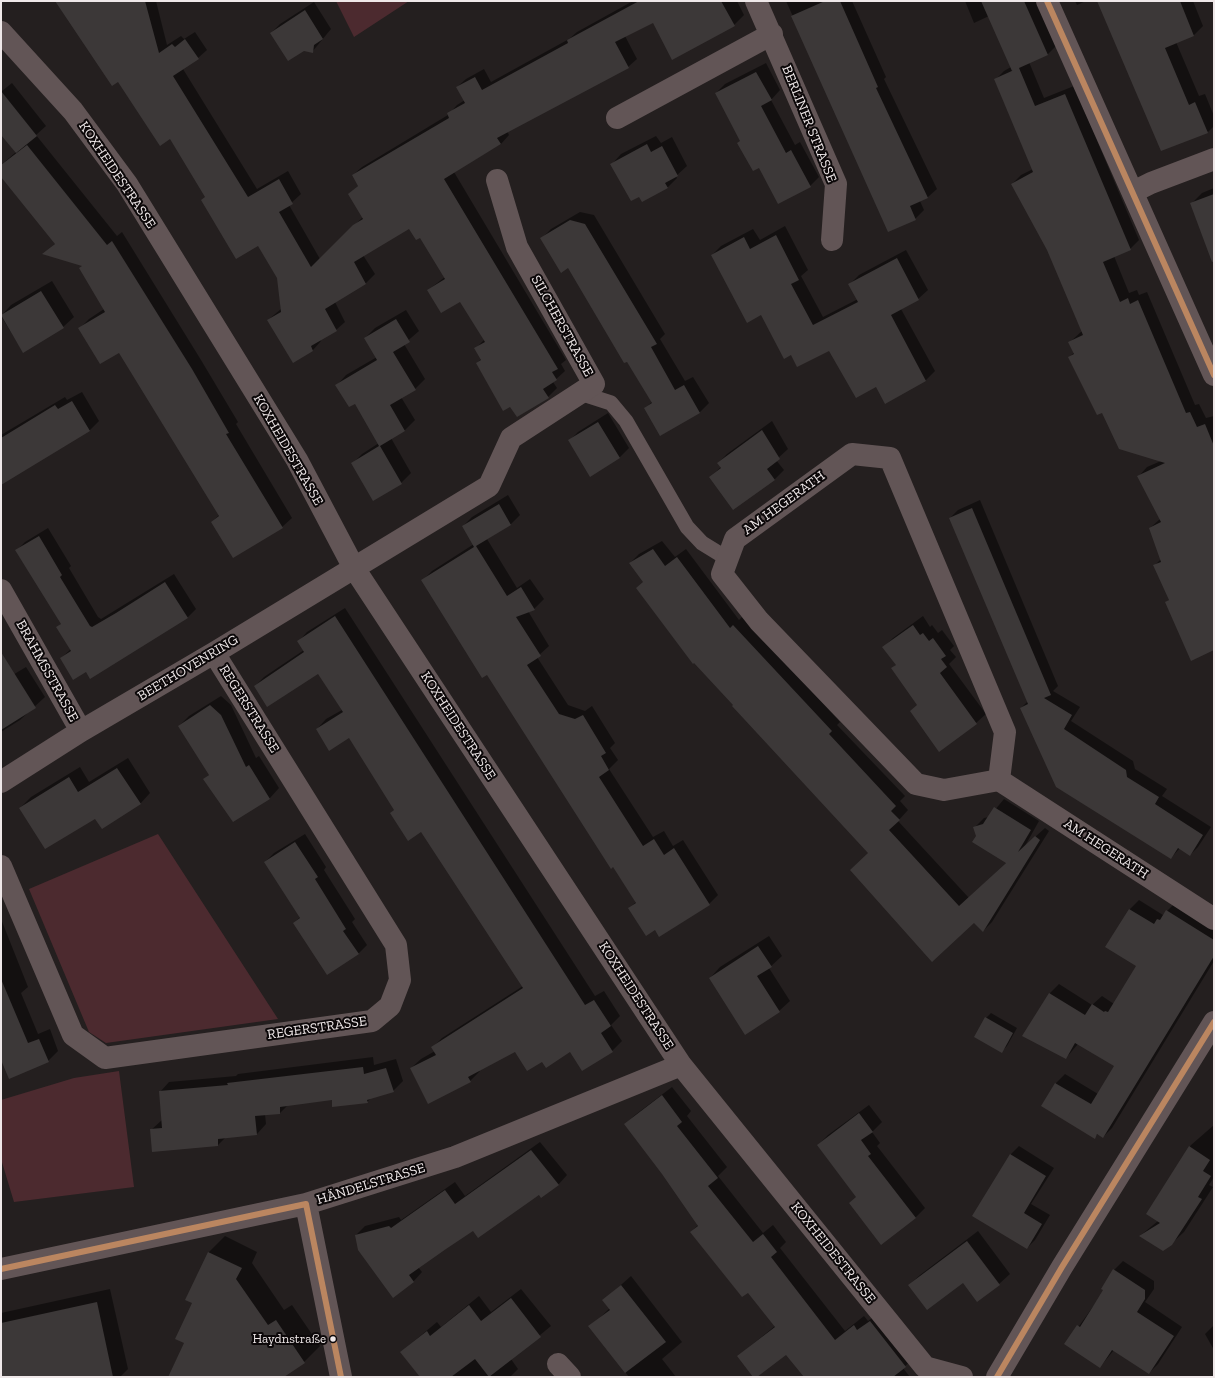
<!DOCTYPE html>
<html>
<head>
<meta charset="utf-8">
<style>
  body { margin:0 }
  #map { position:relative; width:1215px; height:1378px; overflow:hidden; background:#241f1f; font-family:"Zilla Slab",serif }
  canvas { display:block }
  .frame { position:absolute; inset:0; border:2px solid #efe8e9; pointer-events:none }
</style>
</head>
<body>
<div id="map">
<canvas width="1215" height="1378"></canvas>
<div class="frame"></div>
</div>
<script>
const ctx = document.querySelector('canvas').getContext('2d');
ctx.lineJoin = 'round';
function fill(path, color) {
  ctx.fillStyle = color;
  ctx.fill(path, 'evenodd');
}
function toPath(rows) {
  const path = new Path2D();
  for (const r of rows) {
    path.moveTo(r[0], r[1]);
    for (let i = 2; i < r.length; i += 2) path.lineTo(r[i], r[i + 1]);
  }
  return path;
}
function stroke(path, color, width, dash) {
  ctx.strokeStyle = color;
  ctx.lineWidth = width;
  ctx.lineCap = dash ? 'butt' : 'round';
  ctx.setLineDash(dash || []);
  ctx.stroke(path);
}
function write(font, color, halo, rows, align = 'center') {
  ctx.font = font + ' "Zilla Slab",serif';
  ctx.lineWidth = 4;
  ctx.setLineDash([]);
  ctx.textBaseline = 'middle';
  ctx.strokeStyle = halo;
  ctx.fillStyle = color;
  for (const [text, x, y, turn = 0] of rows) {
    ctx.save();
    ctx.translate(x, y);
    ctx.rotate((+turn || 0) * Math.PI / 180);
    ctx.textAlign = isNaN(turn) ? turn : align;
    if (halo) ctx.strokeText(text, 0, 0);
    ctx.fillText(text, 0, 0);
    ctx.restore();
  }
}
fill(toPath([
  [336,1,409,1,354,37],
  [158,834,278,1019,106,1043,89,1032,29,889],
  [119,1071,134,1187,14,1202,1,1159,1,1100,74,1078]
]), '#4c2a2f');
fill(toPath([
  [56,1,156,1,167,45,181,36,184,39,195,32,207,50,198,58,183,69,257,189,288,171,301,194,289,205,320,259,363,217,349,194,359,185,353,175,362,167,448,115,457,105,465,100,457,87,466,79,484,69,491,82,569,39,577,32,633,1,737,1,744,15,734,25,652,20,625,36,637,59,628,67,507,131,509,135,501,144,454,172,566,360,561,364,565,371,553,382,557,388,548,397,477,363,482,358,476,348,484,340,461,300,428,290,445,277,421,236,409,227,363,255,375,274,366,283,335,302,345,322,336,330,320,339,321,341,313,350,293,362,268,320,281,309,278,278,258,245,206,196,170,138],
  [786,1,852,1,886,77,884,79,937,189,928,197,920,201,924,210,915,219,889,231],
  [965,1,1037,1,1056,46,1047,55,1029,62,1044,98,1074,86,1139,240,1130,249,1114,256,1129,293,1137,290,1139,295,1147,292,1195,405,1199,404,1206,418,1214,416,1214,649,1166,602,1170,599,1154,566,1161,559,1150,528,1160,519,1139,476,1147,467,1161,461,1102,411,1069,357,1075,352,1070,342,1082,331,1048,250,1012,184,1021,175,1033,169,995,80,1004,71,1011,67,989,16,974,23],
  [1075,1,1086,1,1077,5],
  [1098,1,1193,1,1203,26,1194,35,1176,42,1199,96,1205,94,1214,116,1214,126,1208,132],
  [314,2,331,29,312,52,271,33,280,24],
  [766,63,780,90,771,100,795,145,800,142,819,177,810,186,759,167,741,140,716,93,725,84],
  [12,83,46,126,36,135,117,236,122,232,201,360,238,422,236,424,292,518,282,527,212,522,219,515,120,351,79,329,89,319,104,309,83,265,44,254,56,243,1,175,1,165,16,152,1,133,1,90,2,91],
  [656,136,661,143,672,137,687,166,676,176,677,178,667,188,612,164,621,154],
  [1214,188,1214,261,1191,204,1202,193],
  [580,212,594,215,665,334,660,339,685,381,693,377,709,403,700,412,661,435,645,408,652,402,569,267,542,238,551,229],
  [785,226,808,270,801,276,823,317,858,299,850,284,859,275,906,250,928,290,918,299,901,309,935,371,926,380,885,402,876,386,829,349,792,354,761,314,712,255,721,246,753,229,760,240],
  [52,281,74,317,63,327,23,352,1,316,11,305],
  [406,310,419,331,404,344,425,379,415,389,401,397,415,420,405,430,391,438,411,473,401,483,352,464,362,454,379,443,355,403,337,385,346,375,377,357,365,338,375,328],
  [82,392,99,421,90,430,1,484,1,435,65,397,67,400],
  [608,413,629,448,620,457,590,475,569,441,578,432],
  [772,421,788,449,776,460,784,470,774,480,710,477,721,467,718,463,727,454],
  [508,495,520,515,511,524,487,539,517,588,530,579,544,599,534,609,528,611,549,646,537,657,568,705,585,711,592,706,615,743,610,748,618,760,609,769,653,837,664,831,673,846,683,840,718,895,709,904,655,929,629,908,636,902,488,674,423,580,432,571,474,544,463,526,472,517],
  [980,500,1058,686,1053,691,1080,707,1071,721,1133,761,1135,769,1167,789,1162,796,1211,827,1198,847,1190,855,1180,848,1171,858,1021,708,1028,701,950,518,958,510],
  [48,528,71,566,69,568,98,617,101,619,174,574,196,609,187,618,86,671,61,658,71,649,57,628,62,623,16,551,25,542],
  [662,541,675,557,686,549,739,620,743,616,840,722,837,725,905,796,900,801,908,810,898,821,969,898,1007,862,977,836,975,827,984,818,989,817,1004,799,1039,821,1025,846,1045,828,1049,831,992,922,983,931,974,921,869,853,734,705,630,563,639,554],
  [345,608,595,996,604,991,620,1016,611,1025,622,1041,612,1051,583,1070,571,1051,542,1060,515,1051,479,1070,480,1071,470,1081,411,1068,421,1059,435,1051,433,1047,442,1038,523,986,421,831,391,813,395,809,349,737,317,729,326,719,342,710,318,673,255,686,264,677,304,650,298,642,307,632],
  [923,616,930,627,932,625,938,633,942,630,954,646,950,650,956,657,949,664,986,714,976,723,918,704,893,668,897,664,884,647,893,638],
  [26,667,45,697,20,720,1,732,1,682],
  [221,696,231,705,256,758,259,756,279,788,270,798,233,821,204,779,210,774,179,726,189,716],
  [128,758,150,793,140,804,95,817,20,808,31,797,80,767,89,782],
  [305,834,326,867,324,870,355,919,352,922,367,945,358,954,294,923,300,917,265,862,274,853],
  [1139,900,1163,915,1176,902,1214,926,1214,961,1112,1128,1103,1137,1098,1134,1094,1137,1042,1105,1056,1083,1065,1074,1098,1094,1115,1066,1078,1044,1066,1058,1050,993,1059,984,1092,1005,1102,996,1114,1004,1138,966,1107,946,1130,909],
  [1,919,28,987,21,993,38,1034,50,1029,58,1051,48,1061,1,1057],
  [769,936,782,956,769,968,790,1001,779,1011,710,978,720,967],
  [991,1013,1017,1028,1007,1046,1002,1051,986,1018],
  [373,1057,374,1065,396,1059,403,1081,393,1091,372,1097,367,1102,332,1099,288,1105,280,1113,265,1114,266,1124,257,1134,226,1137,218,1145,151,1130,162,1120,160,1092,169,1082,236,1076,238,1074],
  [672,1087,691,1111,687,1116,727,1167,718,1176,763,1233,773,1225,786,1242,780,1248,845,1331,864,1316,868,1321,880,1312,915,1357,903,1368,910,1377,805,1377,786,1353,754,1377,738,1356,775,1326,748,1292,691,1232,698,1225,663,1173,625,1124,635,1115],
  [869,1105,882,1122,872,1132,880,1143,877,1146,925,1208,915,1218,857,1196,818,1145,828,1135],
  [1214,1125,1214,1177,1209,1185,1213,1187,1184,1232,1171,1244,1141,1235,1158,1221,1147,1214,1191,1145],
  [540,1142,567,1175,558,1185,473,1230,418,1267,422,1272,413,1282,356,1235,365,1226,399,1217,401,1220,455,1182,465,1196],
  [1019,1146,1054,1168,1031,1204,1050,1215,1035,1240,1027,1248,1010,1155],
  [978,1231,1010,1274,999,1284,964,1282,909,1285,920,1275],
  [225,1236,257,1252,252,1263,284,1310,292,1305,320,1346,304,1362,282,1377,168,1377,185,1342,194,1303,186,1299,209,1252],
  [1123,1261,1154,1281,1154,1289,1145,1302,1182,1327,1158,1364,1149,1373,1114,1350,1100,1367,1066,1344,1105,1290,1102,1288,1114,1270],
  [631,1276,682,1342,662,1359,676,1377,629,1377,590,1327,610,1308,604,1300],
  [110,1289,128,1369,120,1377,1,1377,1,1313],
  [521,1289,551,1326,511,1359,518,1369,510,1377,421,1377,401,1352,437,1322,441,1327,479,1296,491,1312],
  [1214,1325,1214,1350,1205,1334]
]), '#0007');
fill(toPath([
  [55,1,145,1,159,53,172,44,175,47,185,39,199,59,173,76,248,197,279,179,293,204,279,212,311,267,353,225,363,219,348,194,358,186,352,175,449,118,447,113,465,103,456,87,475,77,482,90,568,43,567,40,639,1,721,1,735,26,672,60,653,23,615,42,629,68,497,138,501,144,444,179,558,369,552,372,557,380,543,389,549,398,517,417,510,407,503,411,476,363,481,360,474,348,485,342,460,302,441,313,427,290,445,279,420,238,416,240,409,229,354,262,366,284,325,309,337,331,311,346,313,351,293,363,267,320,281,312,277,278,258,246,236,259,201,200,205,197,170,139,160,146,118,82,112,86],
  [825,1,840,1,878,87,876,88,928,198,910,206,916,220,888,232,791,16],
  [981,1,1024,1,1048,55,1019,68,1035,106,1065,94,1131,250,1103,262,1120,302,1128,298,1130,304,1138,300,1186,413,1190,412,1197,427,1205,424,1214,446,1214,650,1191,661,1165,602,1169,600,1153,565,1161,562,1149,528,1161,522,1137,476,1165,463,1119,449,1102,413,1097,415,1068,357,1074,354,1068,342,1083,335,1047,250,1011,184,1033,172,994,79,1014,70,1012,71],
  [1097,1,1180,1,1194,36,1165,48,1189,105,1195,102,1208,133,1161,151],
  [305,10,323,39,314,45,313,53,304,51,288,61,270,33],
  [756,72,772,100,761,106,786,153,791,150,811,187,778,204,759,168,753,171,737,143,740,141,715,93],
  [1,91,37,136,16,153,1,135],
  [647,144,651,152,662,146,678,176,665,183,668,188,642,202,639,197,631,201,610,164],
  [27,145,107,245,112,241,192,369,229,433,226,434,283,528,233,558,211,522,219,516,119,353,100,364,78,328,105,312,79,268,82,266,42,254,55,244,1,177,1,165],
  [1214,194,1214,261,1212,262,1190,203],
  [570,220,585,224,657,344,651,347,675,390,684,385,700,413,660,436,644,408,652,403,627,362,624,363,568,268,561,273,540,238],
  [776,235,799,280,791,284,813,325,858,302,848,284,897,258,919,300,891,315,926,381,885,404,876,387,856,398,829,351,797,367,791,355,784,359,761,315,747,323,711,255,744,237,750,249],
  [41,291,64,328,23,353,1,315],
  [396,319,410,342,393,352,416,390,390,405,405,431,380,446,402,484,373,501,351,463,379,446,355,404,349,407,335,385,377,360,364,338],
  [72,401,90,431,1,485,1,438,55,405,58,409],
  [598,422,620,458,590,477,568,440],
  [762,430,780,459,767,469,775,480,733,510,709,477,721,468,717,463],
  [499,504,511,525,476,546,507,596,521,587,535,610,516,617,541,656,527,665,559,714,575,719,583,715,606,753,601,756,609,770,599,777,643,846,654,839,664,855,674,848,710,905,659,937,655,930,646,936,628,908,636,903,613,867,611,869,487,675,482,678,421,580,474,547,462,526],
  [972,508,1051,695,1044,698,1072,715,1064,729,1126,770,1127,777,1159,797,1155,804,1203,835,1190,856,1178,848,1171,859,1056,787,1020,708,1028,704,949,518],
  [39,536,62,575,60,577,90,626,92,627,116,613,165,582,188,618,90,679,86,672,73,680,60,658,71,651,56,627,61,624,15,550],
  [653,549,665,566,677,557,730,628,733,625,832,731,829,734,896,806,891,811,900,820,889,830,959,906,1006,863,972,842,976,836,973,827,983,824,994,807,1031,830,1018,852,1035,836,1040,840,983,932,974,923,932,962,850,870,868,853,732,706,733,705,694,663,693,664,636,588,643,582,629,563],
  [335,616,585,1005,594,1000,611,1026,601,1033,613,1052,582,1071,570,1052,546,1068,542,1062,527,1071,515,1052,468,1077,471,1082,428,1104,410,1068,436,1055,431,1047,523,988,421,832,408,841,390,813,394,810,349,738,329,751,316,729,343,712,318,674,267,707,254,686,304,652,297,641],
  [913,625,920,635,923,633,929,641,933,638,946,656,941,659,947,667,940,673,977,724,939,752,910,711,917,705,891,668,896,665,882,647],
  [1,652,36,708,1,730],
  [210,705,221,715,246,767,249,765,270,799,233,822,203,779,209,775,178,726],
  [117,768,141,804,102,829,95,819,45,849,19,808,69,777,78,792],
  [295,842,318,877,315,879,346,929,343,931,359,954,327,975,293,923,300,918,264,862],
  [1129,909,1154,924,1157,919,1160,920,1166,910,1214,940,1214,956,1103,1138,1097,1134,1095,1139,1041,1106,1055,1083,1091,1104,1114,1066,1075,1043,1066,1059,1022,1036,1049,993,1085,1015,1092,1004,1104,1012,1105,1011,1108,1012,1136,966,1105,947],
  [758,946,772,967,757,976,780,1012,745,1035,709,978],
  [1,979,28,1043,39,1039,49,1062,9,1079,1,1060],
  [985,1017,1013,1033,1002,1053,974,1037],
  [363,1067,364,1074,386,1068,394,1092,367,1100,368,1103,332,1107,332,1100,280,1107,280,1114,255,1116,257,1135,218,1139,218,1146,152,1152,150,1129,162,1128,159,1091,228,1085,227,1083],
  [662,1095,682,1122,677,1126,718,1178,708,1186,753,1242,763,1234,777,1252,771,1257,835,1340,854,1325,857,1330,870,1321,906,1367,893,1377,804,1377,786,1355,757,1377,753,1377,737,1356,775,1327,748,1293,742,1297,690,1232,698,1226,662,1174,624,1124],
  [859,1113,873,1132,861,1140,871,1154,868,1156,916,1218,881,1245,849,1203,856,1197,817,1145],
  [1189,1146,1210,1160,1203,1171,1211,1176,1198,1197,1202,1199,1172,1245,1163,1251,1139,1236,1160,1223,1146,1214],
  [531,1150,559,1185,541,1198,539,1195,478,1238,473,1231,446,1249,409,1275,414,1282,393,1298,358,1250,355,1235,389,1226,391,1228,445,1190,455,1204],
  [1010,1154,1046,1176,1024,1213,1042,1224,1027,1249,972,1216],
  [967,1241,1000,1285,977,1302,963,1283,927,1310,908,1285],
  [208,1252,242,1268,236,1279,268,1325,276,1320,305,1363,284,1377,168,1377,184,1343,175,1339,192,1303,185,1300],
  [1113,1269,1145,1290,1145,1299,1137,1312,1174,1336,1149,1374,1112,1350,1100,1368,1064,1344,1077,1325,1080,1327,1092,1308,1103,1290,1101,1289],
  [621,1285,666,1342,625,1373,588,1326,610,1310,602,1300],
  [511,1298,541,1337,489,1377,475,1359,451,1377,420,1377,400,1352,427,1331,430,1336,469,1305,481,1321],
  [97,1302,113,1377,1,1377,1,1323]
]), '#3c3838');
stroke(toPath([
  [580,393,611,403,626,421,687,527,702,543,728,559]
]), '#625556', 15);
stroke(toPath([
  [756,1,836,184,832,240],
  [1047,1,1214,375],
  [1,32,73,111,127,184,297,460,354,568,681,1065,925,1367,962,1377],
  [617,118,772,34],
  [1133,192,1151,183,1214,159],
  [1,590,81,731],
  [999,780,1005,732,890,458,852,454,735,539,722,574,759,621,916,784,944,790,999,780,1214,919],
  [1,782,81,731,214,653,489,486,511,438,594,384,517,247,497,180],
  [1,866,73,1035,105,1058,372,1021,390,1006,400,980,396,945,214,653],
  [306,1204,341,1377],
  [1,1269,306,1204,455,1157,681,1065],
  [558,1364,570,1377],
  [997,1377,1062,1267,1214,1022]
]), '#625556', 22);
stroke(toPath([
  [1047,1,1214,375],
  [306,1204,341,1377],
  [1,1269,306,1204],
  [997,1377,1062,1267,1214,1022]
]), '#bb8660', 6);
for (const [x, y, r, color] of [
  [333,1339,3.5,"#efe8e9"]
]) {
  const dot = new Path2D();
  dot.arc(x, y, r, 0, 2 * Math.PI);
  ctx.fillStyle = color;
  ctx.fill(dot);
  stroke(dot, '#0c0809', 1.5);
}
write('13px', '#efe8e9', '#0c0809', [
  ["Haydnstraße",326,1339]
], 'right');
write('14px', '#efe8e9', '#0c0809', [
  ["BERLINER STRASSE",809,124,68],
  ["KOXHEIDESTRASSE",117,175,56],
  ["SILCHERSTRASSE",562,326,61],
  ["KOXHEIDESTRASSE",288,450,60],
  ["AM HEGERATH",784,503,-36],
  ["BEETHOVENRING",188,668,-31],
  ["BRAHMSSTRASSE",47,671,61],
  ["REGERSTRASSE",249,709,58],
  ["KOXHEIDESTRASSE",458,726,57],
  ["AM HEGERATH",1106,849,33],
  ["KOXHEIDESTRASSE",636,996,57],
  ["REGERSTRASSE",317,1028,-8],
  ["HÄNDELSTRASSE",371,1184,-17],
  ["KOXHEIDESTRASSE",833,1253,51]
]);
</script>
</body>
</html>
